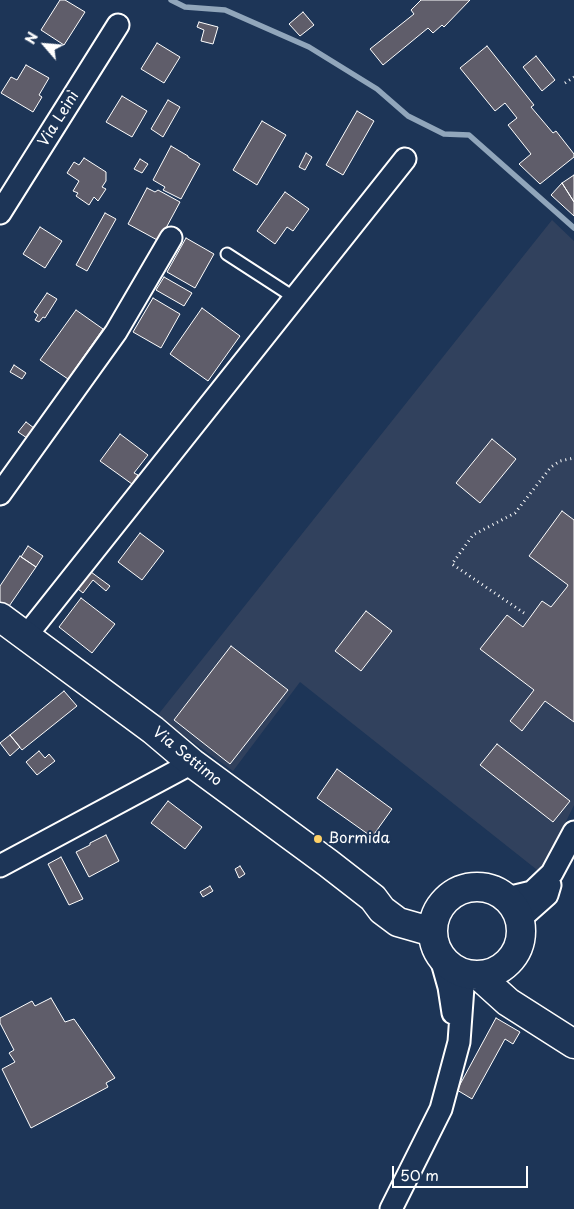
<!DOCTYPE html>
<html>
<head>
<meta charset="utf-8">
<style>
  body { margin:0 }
  #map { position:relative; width:574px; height:1209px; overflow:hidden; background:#1d3557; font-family:"Playpen Sans",sans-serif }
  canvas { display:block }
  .north { position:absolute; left:20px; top:20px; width:50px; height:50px; -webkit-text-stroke:4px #1d3557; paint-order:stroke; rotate:297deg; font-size:14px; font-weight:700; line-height:20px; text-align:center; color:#fff }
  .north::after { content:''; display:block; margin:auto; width:18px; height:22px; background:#fff; clip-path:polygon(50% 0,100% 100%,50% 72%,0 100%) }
  .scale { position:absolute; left:392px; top:1166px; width:136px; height:22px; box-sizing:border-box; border:2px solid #fff; border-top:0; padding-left:6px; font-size:15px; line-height:18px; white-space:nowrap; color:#fff; -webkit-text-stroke:4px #1d3557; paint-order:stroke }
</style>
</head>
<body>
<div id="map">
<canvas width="574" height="1209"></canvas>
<div class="north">N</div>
<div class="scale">50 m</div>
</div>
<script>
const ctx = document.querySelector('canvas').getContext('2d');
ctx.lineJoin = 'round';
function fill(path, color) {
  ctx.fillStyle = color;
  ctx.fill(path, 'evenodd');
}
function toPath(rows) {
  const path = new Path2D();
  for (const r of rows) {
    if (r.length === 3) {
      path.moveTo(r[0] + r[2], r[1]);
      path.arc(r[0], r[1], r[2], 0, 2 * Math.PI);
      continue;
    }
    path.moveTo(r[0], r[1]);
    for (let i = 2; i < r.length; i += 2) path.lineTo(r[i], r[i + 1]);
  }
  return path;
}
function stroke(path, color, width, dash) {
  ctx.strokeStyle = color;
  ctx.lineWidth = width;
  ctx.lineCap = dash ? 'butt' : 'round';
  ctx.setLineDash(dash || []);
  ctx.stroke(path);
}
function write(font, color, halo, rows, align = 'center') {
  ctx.font = font + ' "Playpen Sans",sans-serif';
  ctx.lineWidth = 4;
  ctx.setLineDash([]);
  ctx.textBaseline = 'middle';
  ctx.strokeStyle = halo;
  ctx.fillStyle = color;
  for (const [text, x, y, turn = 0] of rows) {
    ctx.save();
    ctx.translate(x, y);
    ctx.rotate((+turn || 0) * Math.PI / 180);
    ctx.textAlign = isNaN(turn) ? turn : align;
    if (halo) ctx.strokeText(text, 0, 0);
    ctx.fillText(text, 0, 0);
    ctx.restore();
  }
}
fill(toPath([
  [552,220,574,241,574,805,541,873,300,682,233,771,157,716]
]), '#31415d');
stroke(toPath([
  [171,0,185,7,225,10,309,47,377,89,408,116,444,134,469,135,574,228]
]), '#91a6bb', 5.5);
const building = toPath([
  [60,0,65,0,85,12,64,45,41,30,60,0],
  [421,0,470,0,444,27,442,25,433,33,428,28,383,65,370,49,414,14,411,10,421,0],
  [303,12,314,25,300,36,289,24,303,12],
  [199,22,218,27,213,44,201,41,204,30,197,27,199,22],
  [157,43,180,57,164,83,141,69,157,43],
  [487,46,534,105,531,107,553,133,556,131,574,154,574,157,540,184,519,164,531,154,508,125,517,118,505,103,495,111,460,68,487,46],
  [536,56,555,80,542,91,523,67,536,56],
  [26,65,49,78,39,95,42,97,33,112,1,93,11,77,17,80,26,65],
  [122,96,147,111,132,137,106,122,122,96],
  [168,100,180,107,163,137,151,129,168,100],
  [357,111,374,121,343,175,326,165,357,111],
  [262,121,286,135,257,185,233,170,262,121],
  [171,146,188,156,188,157,200,164,181,199,163,190,165,187,153,180,171,146],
  [306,153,312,157,305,170,299,167,306,153],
  [84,158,106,172,106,181,102,187,106,189,98,201,94,197,89,205,76,196,78,193,73,191,79,181,67,173,74,162,79,165,84,158],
  [140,159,148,164,142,173,134,169,140,159],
  [574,175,574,202,562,183,574,175],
  [562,183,574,202,574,216,551,195,562,183],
  [147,188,155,192,158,190,180,202,159,241,128,224,147,188],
  [285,192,309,209,293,231,287,227,275,244,257,231,285,192],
  [105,213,116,219,87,271,76,265,105,213],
  [40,227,62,241,45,268,23,254,40,227],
  [186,238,214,254,195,288,167,272,186,238],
  [164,277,192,293,184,306,156,290,164,277],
  [47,293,57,299,45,318,43,317,39,322,35,320,38,315,34,312,47,293],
  [153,298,180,314,161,348,133,332,153,298],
  [202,308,240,336,208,381,170,354,202,308],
  [76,310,103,329,68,379,40,360,76,310],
  [14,365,26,373,22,379,10,372,14,365],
  [26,422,34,428,27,438,18,432,26,422],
  [120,434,148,455,134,473,138,475,132,484,100,461,120,434],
  [492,439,516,459,480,503,456,483,492,439],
  [562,511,574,520,574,722,545,701,522,731,510,721,534,690,480,649,507,615,523,627,542,601,551,607,567,587,568,585,529,556,562,511],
  [140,533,164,551,142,580,118,562,140,533],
  [28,546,43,556,36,567,21,557,28,546],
  [20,556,36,567,5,612,0,608,0,586,20,556],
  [91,572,110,586,106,591,93,580,83,593,78,589,91,572],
  [81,598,115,624,92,653,59,627,81,598],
  [366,611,392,631,361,671,335,651,366,611],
  [231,646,288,690,230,764,174,720,231,646],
  [64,691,77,706,22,750,10,735,64,691],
  [10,735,20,747,10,756,0,743,10,735],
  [497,744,570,801,553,822,480,765,497,744],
  [39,751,45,758,49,754,55,761,37,775,26,762,39,751],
  [337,769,392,809,372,837,317,798,337,769],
  [168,801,202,827,185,849,151,823,168,801],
  [106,835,119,861,89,877,76,852,90,845,90,843,106,835],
  [61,857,83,899,69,905,48,864,61,857],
  [240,866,245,874,239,878,235,869,240,866],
  [210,886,213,891,203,897,200,892,210,886],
  [51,998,65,1022,74,1019,115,1078,106,1083,108,1087,31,1128,2,1069,15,1062,9,1053,14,1050,0,1023,0,1018,32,1001,35,1006,51,998],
  [496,1018,520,1032,513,1044,505,1039,472,1099,457,1090,496,1018]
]);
fill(building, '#5f5d6a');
stroke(building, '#fff', 1);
const service = toPath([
  [227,254,295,298]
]);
const minor = toPath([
  [0,213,118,25],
  [0,494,116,332,171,238],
  [26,636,405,159],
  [0,866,192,763],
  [507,898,532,892,552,873,574,832],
  [520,919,547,895,550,885],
  [440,955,449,987,453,1013],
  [391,1209,441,1109,459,1042,464,973]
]);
const tertiary = toPath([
  [0,617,153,730,192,763,328,863,373,898,382,910,398,922,433,932],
  [477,931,44],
  [478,975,508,1002,574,1044]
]);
stroke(service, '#fff', 15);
stroke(minor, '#fff', 25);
stroke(tertiary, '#fff', 31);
stroke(toPath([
  [565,83,574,77],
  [524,613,452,564,473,535,515,513,551,467,560,461,574,458]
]), '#fff', 3, [1, 4]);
stroke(service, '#1d3557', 11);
stroke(minor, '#1d3557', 21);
stroke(tertiary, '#1d3557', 28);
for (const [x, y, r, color] of [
  [318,839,5,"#ffd166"]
]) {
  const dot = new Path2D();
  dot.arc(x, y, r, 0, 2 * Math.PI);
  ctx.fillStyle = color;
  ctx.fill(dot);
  stroke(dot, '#1d3557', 2);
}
write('15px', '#fff', '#1d3557', [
  ["Via Leinì",59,119,-58],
  ["Via Settimo",187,757,39]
]);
write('15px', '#fff', '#1d3557', [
  ["Bormida",328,839]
], 'left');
</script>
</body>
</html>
